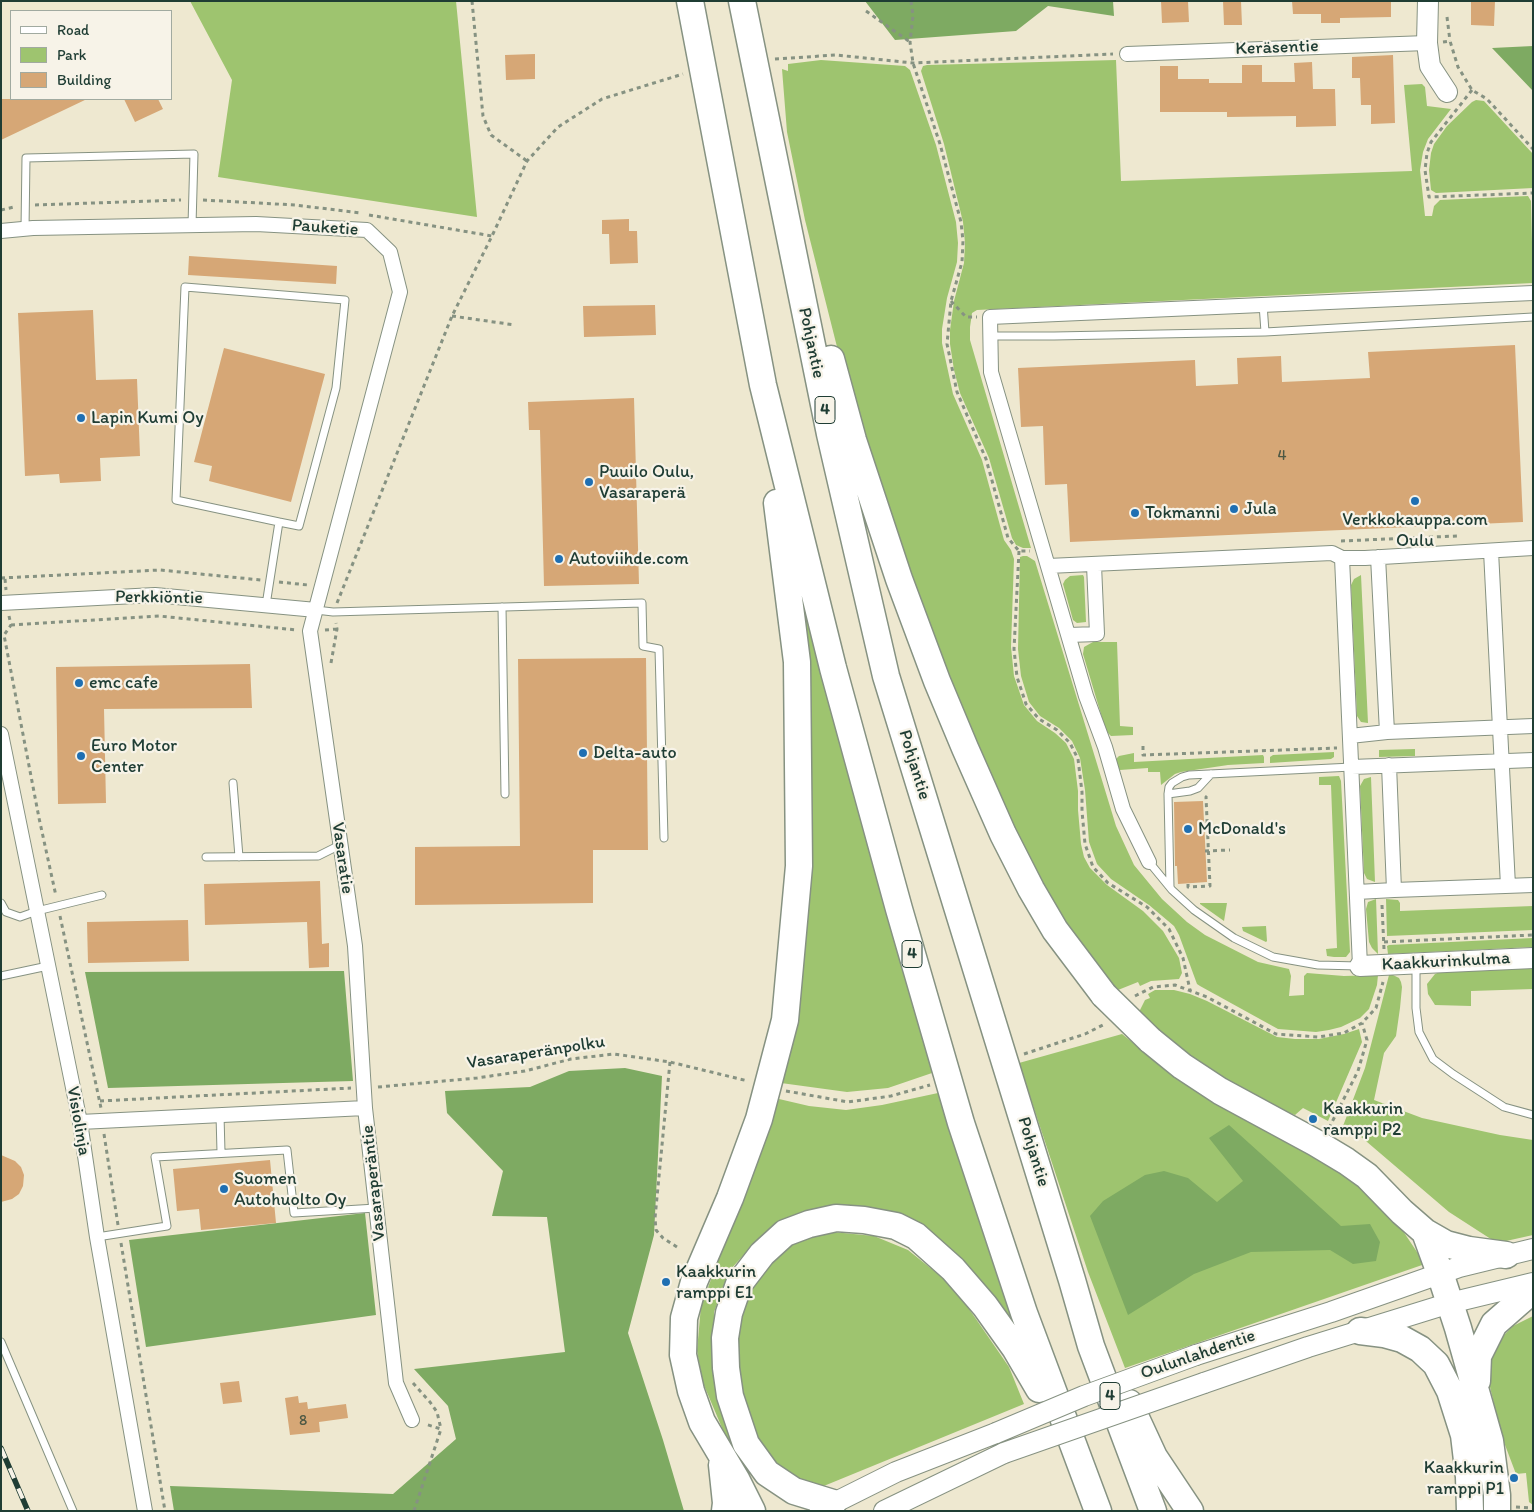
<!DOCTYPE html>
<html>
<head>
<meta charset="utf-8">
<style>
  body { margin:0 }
  #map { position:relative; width:1534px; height:1512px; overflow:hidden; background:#eee8d0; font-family:Itim,sans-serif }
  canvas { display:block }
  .frame { position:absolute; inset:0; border:2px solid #1f3d34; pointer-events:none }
  .legend { position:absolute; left:10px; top:10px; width:162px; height:90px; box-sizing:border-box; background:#f7f3e8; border:1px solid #a1aaa0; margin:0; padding:6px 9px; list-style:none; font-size:15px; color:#1f3d34 }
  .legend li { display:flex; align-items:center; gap:10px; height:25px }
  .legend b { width:25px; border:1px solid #a1aaa0 }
</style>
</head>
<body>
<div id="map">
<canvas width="1534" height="1512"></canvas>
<div class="frame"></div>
<ul class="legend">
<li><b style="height:6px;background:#fff"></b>Road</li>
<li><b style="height:14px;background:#9ec46f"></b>Park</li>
<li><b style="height:14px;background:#d6a776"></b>Building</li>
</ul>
</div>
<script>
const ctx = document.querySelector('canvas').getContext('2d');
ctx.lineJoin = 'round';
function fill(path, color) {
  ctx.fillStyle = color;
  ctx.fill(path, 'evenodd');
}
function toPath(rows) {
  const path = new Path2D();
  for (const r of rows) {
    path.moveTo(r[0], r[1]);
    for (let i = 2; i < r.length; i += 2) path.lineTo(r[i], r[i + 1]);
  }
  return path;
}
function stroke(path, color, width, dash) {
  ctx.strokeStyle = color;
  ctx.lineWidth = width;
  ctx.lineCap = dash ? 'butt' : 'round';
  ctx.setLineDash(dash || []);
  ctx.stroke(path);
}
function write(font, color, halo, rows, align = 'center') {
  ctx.font = font + ' Itim,sans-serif';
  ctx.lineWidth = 4.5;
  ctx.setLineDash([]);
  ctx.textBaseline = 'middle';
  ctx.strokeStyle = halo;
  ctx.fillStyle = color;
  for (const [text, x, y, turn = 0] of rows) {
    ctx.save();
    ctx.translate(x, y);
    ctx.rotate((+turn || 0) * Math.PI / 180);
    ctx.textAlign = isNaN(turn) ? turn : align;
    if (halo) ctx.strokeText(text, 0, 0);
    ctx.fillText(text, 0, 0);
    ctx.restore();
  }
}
fill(toPath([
  [190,1,456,1,477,217,218,177,232,80],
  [821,60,905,66,910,70,936,145,956,222,958,243,957,262,947,298,942,329,942,343,953,394,982,460,1004,540,1011,550,1014,559,1011,647,1014,676,1024,705,1037,721,1055,733,1066,743,1074,759,1078,791,1078,810,1081,844,1084,857,1090,868,1107,885,1143,911,1163,931,1179,958,1182,973,1179,979,1151,981,1140,986,1138,982,1113,992,1039,886,944,679,860,438,805,220,787,132,782,69,788,71,788,64],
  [1116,60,1121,181,1412,171,1404,85,1422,84,1425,87,1427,106,1451,109,1428,139,1423,152,1420,170,1425,216,1432,216,1434,206,1440,200,1528,196,1531,201,1533,283,977,310,972,313,970,327,970,340,1031,548,1023,548,1016,545,1012,538,989,458,960,393,954,370,950,344,950,330,954,301,964,263,965,243,963,222,944,144,921,71,923,66,927,65],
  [1476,100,1484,101,1533,154,1533,188,1436,193,1431,190,1429,170,1431,153,1434,144,1447,126,1472,102],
  [1023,556,1027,556,1035,561,1116,826,1134,865,1162,899,1187,922,1205,935,1258,962,1289,969,1291,976,1289,996,1304,995,1304,976,1307,973,1344,976,1378,975,1377,985,1369,1009,1360,1018,1341,1027,1329,1030,1316,1032,1278,1029,1200,986,1197,984,1179,935,1174,926,1149,905,1111,879,1097,864,1089,842,1085,790,1080,758,1072,741,1059,728,1040,716,1029,702,1021,676,1018,649,1020,557],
  [1083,575,1084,577,1086,622,1077,623,1073,620,1063,584,1065,580,1070,576],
  [1361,575,1368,723,1361,722,1357,716,1351,585,1354,579],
  [803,601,932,1073,888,1088,847,1092,781,1083,808,869],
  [1093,642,1117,642,1120,726,1133,727,1133,735,1111,736,1106,731,1083,654,1084,647],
  [1415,749,1415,756,1379,757,1379,750],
  [1334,752,1334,757,1331,759,1270,763,1270,757,1273,755],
  [1134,753,1134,762,1263,755,1264,757,1264,763,1228,765,1181,772,1175,774,1161,785,1160,772,1148,772,1148,768,1120,770,1117,768,1116,759,1119,756],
  [1339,776,1341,781,1350,952,1346,957,1334,957,1327,956,1326,949,1337,948,1331,785,1319,785,1319,777],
  [1371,777,1375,882,1367,879,1364,873,1360,786,1364,779],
  [1376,899,1378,954,1372,948,1369,942,1366,909,1368,902],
  [1386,899,1398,900,1400,903,1400,911,1533,906,1533,930,1387,936],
  [1200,903,1227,903,1224,921,1200,904],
  [1266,926,1267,941,1266,942,1243,931,1242,927],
  [1533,938,1533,947,1388,954,1387,946,1389,945],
  [1533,967,1533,989,1471,991,1471,1006,1435,1005,1428,994,1427,984,1435,974,1442,971],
  [1391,974,1399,978,1401,982,1402,987,1400,1008,1396,1036,1384,1053,1374,1100,1422,1118,1500,1135,1533,1140,1533,1235,1497,1243,1449,1212,1360,1136,1343,1126,1365,1068,1389,975],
  [1155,990,1174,990,1190,994,1207,1001,1277,1037,1295,1039,1319,1039,1344,1034,1359,1029,1362,1042,1328,1121,1303,1108,1295,1115,1260,1102,1184,1057,1137,1016,1145,1000,1150,998,1148,994],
  [1122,1034,1175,1076,1340,1169,1393,1216,1425,1264,1125,1368,1088,1272,1019,1063],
  [938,1093,1026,1351,933,1239,797,1216,760,1237,730,1270,714,1312,714,1382,763,1511,745,1482,703,1383,697,1351,701,1306,779,1099,809,1106,846,1110,882,1105],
  [833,1232,874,1236,908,1250,954,1287,1009,1367,1024,1404,814,1490,779,1473,758,1446,738,1395,735,1332,750,1283,772,1257,800,1239],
  [1533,1316,1533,1505,1529,1502,1526,1473,1516,1474,1502,1437,1490,1387,1489,1372,1494,1351,1505,1334,1513,1326]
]), '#9ec46f');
fill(toPath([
  [865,1,1113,1,1114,16,1048,6,1016,31,895,40],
  [1533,46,1533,91,1492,48],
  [344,971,353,1081,108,1088,85,972],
  [625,1068,662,1076,654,1235,628,1333,663,1440,684,1511,174,1511,170,1486,393,1494,456,1439,448,1406,414,1369,565,1352,547,1217,492,1216,503,1171,447,1113,445,1091,530,1087,569,1071],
  [1229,1125,1341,1226,1370,1224,1380,1242,1376,1261,1353,1264,1330,1250,1251,1252,1194,1274,1128,1315,1090,1216,1103,1201,1145,1175,1164,1171,1188,1178,1217,1202,1243,1181,1209,1138],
  [365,1213,376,1315,146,1347,129,1240]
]), '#7eaa62');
fill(toPath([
  [1161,1,1188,1,1189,22,1162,23],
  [1223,1,1241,1,1242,25,1224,25],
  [1292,1,1391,1,1391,17,1340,18,1340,23,1321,23,1321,14,1293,14],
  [1471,1,1495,1,1494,26,1471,25],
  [535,54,535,79,506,80,505,55],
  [1393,55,1395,123,1371,124,1371,105,1361,105,1360,78,1352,78,1352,57],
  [1312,62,1313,89,1335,89,1336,126,1296,127,1296,116,1227,117,1227,112,1160,112,1160,66,1178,66,1178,79,1209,79,1209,83,1242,83,1242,65,1262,65,1262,82,1295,82,1294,63],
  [1,99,87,99,1,140],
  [124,99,158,99,163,109,135,122],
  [629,219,629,231,637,231,638,263,610,264,609,234,602,234,602,220],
  [189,256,337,266,336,284,188,275],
  [655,305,656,335,584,337,583,306],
  [93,310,96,380,137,379,140,456,100,458,101,481,60,483,59,474,25,476,18,313],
  [1515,345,1523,522,1070,542,1067,484,1045,485,1043,426,1021,427,1018,368,1195,360,1196,386,1238,384,1237,358,1281,356,1282,382,1370,378,1368,352],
  [224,348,325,374,291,502,209,481,212,466,194,462],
  [634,398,639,584,544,586,540,430,529,430,528,402],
  [646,658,648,850,593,850,593,903,415,905,415,847,520,846,518,659],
  [250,664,252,708,104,709,106,803,58,804,56,667],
  [1203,801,1207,882,1178,884,1177,866,1175,866,1174,802],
  [320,881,322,944,329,943,329,967,309,968,307,922,205,925,204,884],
  [188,920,189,961,88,963,87,922],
  [1,1155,15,1161,21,1167,24,1175,23,1186,19,1194,12,1199,1,1202],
  [270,1160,276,1223,201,1230,199,1209,177,1211,173,1169],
  [239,1381,242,1402,223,1404,220,1383],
  [298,1396,299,1403,307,1402,308,1409,346,1404,348,1418,319,1422,320,1432,290,1435,285,1398]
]), '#d6a776');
const lane = toPath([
  [25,229,26,158,194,154,192,225],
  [1263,304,1265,332],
  [990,336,1054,336,1265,332,1533,317],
  [266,605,279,522,176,500,185,287,345,300,336,388,299,526,279,522],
  [502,607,505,794],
  [316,610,333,612,642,603,643,646,659,649,664,838],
  [233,783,239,857],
  [1168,794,1190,791,1198,788,1211,774],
  [206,857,318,856,340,845],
  [1149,862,1172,890,1194,910,1234,938,1273,957,1318,965,1359,966],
  [1170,887,1168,794,1169,787,1172,783,1182,777,1189,775,1352,767],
  [1,903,6,912,20,917,37,911,102,895],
  [1416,964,1416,1008,1419,1032,1433,1059,1453,1074,1504,1107,1533,1115],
  [1,976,48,966],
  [220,1115,221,1152],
  [97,1237,167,1226,155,1157,287,1150,294,1213,376,1208],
  [1,1342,73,1511]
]);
const street = toPath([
  [1127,54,1427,43],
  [1,231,33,228,256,224,367,230,390,252,400,292,310,631,355,946,365,1108],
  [1491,551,1508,886],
  [1378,557,1387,732],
  [1342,558,1360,966],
  [1048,566,1332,553,1342,558,1365,558,1533,548],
  [1,603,155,595,316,610],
  [1069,635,1097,634,1094,565],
  [1,734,80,1122,97,1237,145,1511],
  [1350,736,1387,732,1533,726],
  [1352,767,1533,760],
  [1149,862,1123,809,1105,747,1086,696,991,372,990,317,1533,293],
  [1394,890,1533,885],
  [1357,892,1394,890,1389,765],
  [80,1122,365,1108,396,1383,412,1420]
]);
const secondary = toPath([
  [1428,1,1427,43,1430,66,1447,92],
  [1360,966,1533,958],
  [1196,1355,1331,1312,1459,1267,1533,1249],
  [1204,1383,1308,1347,1450,1303,1533,1283],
  [820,1510,896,1472,996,1433],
  [884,1511,1004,1453]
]);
const highway = toPath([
  [690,1,763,385,833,668,899,909,961,1123,1024,1313,1098,1511],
  [742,1,830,434,886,676,1072,1280,1091,1346,1153,1511],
  [831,359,853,440,899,579,937,681,965,748,1003,834,1031,889,1055,930,1104,995],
  [1150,1040,1182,1066,1220,1091,1316,1143,1346,1161,1367,1176,1402,1212,1425,1232,1446,1244,1469,1250,1506,1255],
  [1425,1232,1440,1273,1458,1328,1490,1441,1497,1495,1497,1511],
  [1360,1331,1384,1334,1402,1339,1420,1349,1436,1364,1450,1391,1464,1435,1469,1477,1470,1511],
  [1477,1381,1478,1356,1494,1324,1533,1290],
  [1129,1403,1154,1457,1190,1511],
  [722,1465,726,1503,725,1511],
  [833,1503,794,1491,767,1473,746,1444,730,1396,726,1368,725,1338,729,1313,739,1284,762,1254,785,1233,809,1224,836,1218,864,1220,896,1226,916,1236,953,1269,985,1306,1015,1348,1039,1389],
  [752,1511,737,1481,702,1422,691,1391,683,1355,684,1318,694,1282,730,1198,759,1119,785,1020,799,866,797,662,777,503]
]);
stroke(lane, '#869282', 9);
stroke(street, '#869282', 16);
stroke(secondary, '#869282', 22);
stroke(highway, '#869282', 29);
stroke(toPath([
  [472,1,483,116,491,135,527,161],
  [911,1,913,16,910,42,913,63,940,144,961,222,963,241,962,262,951,301,947,344,957,392,986,459,1008,538,1019,551,1030,551],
  [866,11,910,42],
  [1447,17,1450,41],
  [1443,42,1450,41,1458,67,1472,90,1487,99,1533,149],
  [775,59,836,55,913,63,1113,54],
  [1472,90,1431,142,1427,153,1425,170,1429,197,1533,193],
  [203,200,295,205,361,213],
  [35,205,181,200],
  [1,210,14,207],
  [369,215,492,236],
  [951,301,966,317,977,317],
  [452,316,515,325],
  [1341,541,1457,536],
  [1019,551,1014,649,1017,677,1026,704,1039,719,1057,730,1070,743,1078,759,1082,792,1082,811,1085,844,1093,867,1108,883,1147,907,1169,929,1183,958,1190,990],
  [1,578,160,570,261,580],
  [5,579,6,590],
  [279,582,308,585],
  [337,603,452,316,492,236,527,161,558,127,602,99,683,74],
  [9,616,11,625,4,635,39,818,56,896],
  [11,625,159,616,297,630],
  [325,630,337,629],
  [331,663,337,629,336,623],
  [1143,746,1143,755,1337,748],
  [1205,851,1230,850],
  [1188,884,1188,887,1210,886,1206,797,1207,796],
  [1382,905,1384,949],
  [60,916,101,1108],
  [1384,942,1533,935],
  [1135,996,1153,987,1175,985,1207,997,1276,1034,1318,1037,1344,1033,1362,1023,1376,1008,1383,982],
  [1024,1054,1085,1034,1105,1024],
  [670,1062,655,1218,656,1230,663,1238,680,1249],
  [378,1087,477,1078,525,1071,571,1059,614,1054,670,1062,748,1081],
  [786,1091,848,1102,891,1096,930,1085],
  [100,1101,351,1088],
  [1329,1128,1358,1071,1367,1040,1362,1023],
  [104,1134,118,1225],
  [121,1243,165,1511],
  [413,1383,430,1402,437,1412,441,1429],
  [1516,1507,1533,1508],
  [414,1511,441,1429,425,1424]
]), '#869282', 3, [4, 4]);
stroke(lane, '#fff', 7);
stroke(street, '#fff', 14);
stroke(secondary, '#fff', 20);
stroke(highway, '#fff', 26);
const rail = toPath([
  [1,1448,28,1511]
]);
stroke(rail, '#1f3d34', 5.5);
stroke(rail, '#f7f3e8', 4, [11]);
const secondaryBridge = toPath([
  [996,1433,1084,1396,1196,1355],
  [1004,1453,1204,1383]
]);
const highwayBridge = toPath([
  [1104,995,1150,1040]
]);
stroke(secondaryBridge, '#869282', 22, []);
stroke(highwayBridge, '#869282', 29, []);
stroke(secondaryBridge, '#fff', 20);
stroke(highwayBridge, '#fff', 26);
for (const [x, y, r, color] of [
  [81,418,5,"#1f6fb2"],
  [589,482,5,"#1f6fb2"],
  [1415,501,5,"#1f6fb2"],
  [1234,509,5,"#1f6fb2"],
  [1135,513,5,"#1f6fb2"],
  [559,559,5,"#1f6fb2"],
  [79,683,5,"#1f6fb2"],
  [583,753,5,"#1f6fb2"],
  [81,756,5,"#1f6fb2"],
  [1188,829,5,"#1f6fb2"],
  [1313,1119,5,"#1f6fb2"],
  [224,1189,5,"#1f6fb2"],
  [666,1282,5,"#1f6fb2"],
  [1514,1478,5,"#1f6fb2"]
]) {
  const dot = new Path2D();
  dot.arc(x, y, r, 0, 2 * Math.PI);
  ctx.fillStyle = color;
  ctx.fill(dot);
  stroke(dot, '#f7f3e8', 2);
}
write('15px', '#4d5844', null, [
  ["4",1282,456],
  ["8",303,1421]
]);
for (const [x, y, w] of [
  [825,410,20],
  [912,954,20],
  [1110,1396,20]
]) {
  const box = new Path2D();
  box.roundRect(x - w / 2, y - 13.5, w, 27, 4);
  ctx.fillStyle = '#f7f3e8';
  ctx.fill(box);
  stroke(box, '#1f3d34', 1);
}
write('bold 16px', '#1f3d34', null, [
  ["4",825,410],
  ["4",912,954],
  ["4",1110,1396]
]);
write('18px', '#1f3d34', '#f7f3e8', [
  ["Keräsentie",1277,48,-2],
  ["Pauketie",325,228,4],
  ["Pohjantie",811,343,78],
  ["Perkkiöntie",159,598,1],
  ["Pohjantie",914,765,73],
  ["Vasaratie",342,858,82],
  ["Kaakkurinkulma",1446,962,-3],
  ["Vasaraperänpolku",536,1053,-9],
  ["Visiolinja",78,1121,80],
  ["Pohjantie",1033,1152,73],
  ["Vasaraperäntie",374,1183,-96],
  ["Oulunlahdentie",1198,1355,-19]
]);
write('18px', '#1f3d34', '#f7f3e8', [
  ["Lapin Kumi Oy",91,418],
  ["Puuilo Oulu,",599,472],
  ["Vasaraperä",599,493],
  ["Jula",1244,509],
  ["Tokmanni",1145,513],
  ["Verkkokauppa.com",1415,520,"center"],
  ["Oulu",1415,541,"center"],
  ["Autoviihde.com",569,559],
  ["emc cafe",89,683],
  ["Euro Motor",91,746],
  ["Center",91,767],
  ["Delta-auto",593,753],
  ["McDonald's",1198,829],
  ["Kaakkurin",1323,1109],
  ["ramppi P2",1323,1130],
  ["Suomen",234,1179],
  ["Autohuolto Oy",234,1200],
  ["Kaakkurin",676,1272],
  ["ramppi E1",676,1293],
  ["Kaakkurin",1504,1468,"right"],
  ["ramppi P1",1504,1489,"right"]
], 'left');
</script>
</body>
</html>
